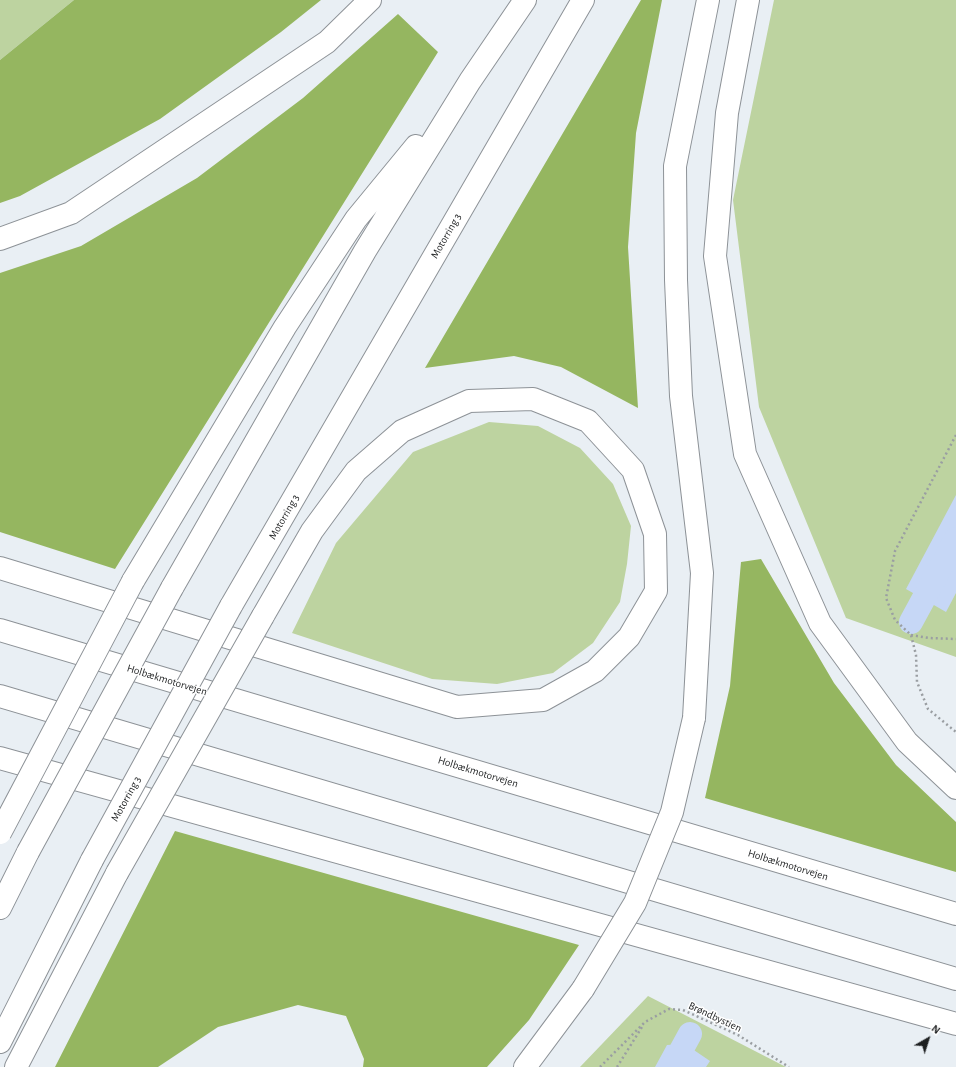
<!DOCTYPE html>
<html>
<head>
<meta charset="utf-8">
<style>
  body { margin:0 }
  #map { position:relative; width:956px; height:1067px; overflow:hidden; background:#e9eff4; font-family:"Alegreya Sans",sans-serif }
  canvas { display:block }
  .north { position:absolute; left:908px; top:1019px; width:40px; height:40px; -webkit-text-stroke:3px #fff; paint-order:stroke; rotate:39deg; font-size:11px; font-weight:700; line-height:16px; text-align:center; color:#1d1f20 }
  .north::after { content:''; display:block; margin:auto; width:14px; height:18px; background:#1d1f20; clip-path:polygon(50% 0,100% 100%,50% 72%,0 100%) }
</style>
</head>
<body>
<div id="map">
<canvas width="956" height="1067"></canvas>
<div class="north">N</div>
</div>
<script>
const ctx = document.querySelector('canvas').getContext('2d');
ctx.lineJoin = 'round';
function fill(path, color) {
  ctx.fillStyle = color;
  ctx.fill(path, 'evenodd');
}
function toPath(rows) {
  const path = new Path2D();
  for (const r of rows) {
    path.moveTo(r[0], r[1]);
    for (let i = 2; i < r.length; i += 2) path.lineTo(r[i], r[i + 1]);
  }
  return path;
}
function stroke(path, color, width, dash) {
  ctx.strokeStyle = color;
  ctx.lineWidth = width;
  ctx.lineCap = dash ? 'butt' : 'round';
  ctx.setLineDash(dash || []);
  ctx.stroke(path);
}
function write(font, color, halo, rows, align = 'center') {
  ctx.font = font + ' "Alegreya Sans",sans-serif';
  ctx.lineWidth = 3;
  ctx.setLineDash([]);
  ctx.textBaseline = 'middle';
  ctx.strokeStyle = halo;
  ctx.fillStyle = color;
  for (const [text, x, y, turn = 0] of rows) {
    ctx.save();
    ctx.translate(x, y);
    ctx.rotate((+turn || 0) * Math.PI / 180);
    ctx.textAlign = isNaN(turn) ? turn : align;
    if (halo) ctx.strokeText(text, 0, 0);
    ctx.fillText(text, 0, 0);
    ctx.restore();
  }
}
fill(toPath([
  [0,0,74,0,0,60],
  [774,0,956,0,956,657,846,618,759,407,733,200],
  [489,422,538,426,580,448,613,484,631,526,627,564,620,602,593,643,553,673,497,684,432,679,292,633,336,543,413,452],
  [648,996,786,1067,580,1067]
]), '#bdd3a0');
fill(toPath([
  [74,0,321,0,281,32,160,119,20,196,0,203,0,60],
  [641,0,662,0,636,133,628,247,638,408,561,367,514,356,425,368],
  [398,14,438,52,115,569,0,532,0,273,81,246,197,178,303,98],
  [761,559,834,683,896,765,956,822,956,872,705,798,730,686,741,562],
  [175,831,579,945,529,1020,487,1067,363,1067,364,1059,346,1016,298,1005,218,1027,158,1067,55,1067]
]), '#95b660');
fill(toPath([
  [956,495,956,593,946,612,906,589],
  [685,1044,710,1061,706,1067,655,1067,667,1045]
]), '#c6d7f6');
stroke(toPath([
  [911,622,956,539],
  [672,1067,690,1034]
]), '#c6d7f6', 24);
const highway = toPath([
  [748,0,727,113,715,256,745,454,820,623,907,742,956,788],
  [0,239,71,213,327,42,370,0],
  [0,568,457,707,543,700,595,671,629,637,656,591,655,534,633,470,588,421,533,399,469,401,402,431,356,471,312,531,263,616],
  [133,581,285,327,356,219,416,146],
  [172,588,365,251,470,81,525,0],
  [231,606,583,0],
  [0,630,956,914],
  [0,696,956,979],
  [694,718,702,573,681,396,676,280,675,166,708,0],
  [0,758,956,1024],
  [0,908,28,852],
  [0,1042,92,860],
  [16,1067,117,873],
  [525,1067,583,989]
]);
stroke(highway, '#8d9297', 24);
stroke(toPath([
  [956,435,895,551,886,598,895,620,911,635,916,655,917,682,928,709,956,732],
  [911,635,929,638,956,639],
  [600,1067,645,1022,669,1009,683,1010,738,1035,789,1067],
  [617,1067,642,1027]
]), '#9a9ea2', 2.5, [2, 3]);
stroke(highway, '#fff', 22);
const highwayBridge = toPath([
  [0,833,133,581],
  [28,852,172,588],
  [92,860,231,606],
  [117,873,263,616],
  [583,989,635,903,672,812,694,718]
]);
stroke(highwayBridge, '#8d9297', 24, []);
stroke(highwayBridge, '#fff', 22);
write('11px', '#1d1f20', '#fff', [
  ["Motorring 3",446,236,-60],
  ["Motorring 3",284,517,-60],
  ["Holbækmotorvejen",167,680,17],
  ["Holbækmotorvejen",478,772,17],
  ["Motorring 3",126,799,-61],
  ["Holbækmotorvejen",788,865,17],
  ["Brøndbystien",715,1017,25]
]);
</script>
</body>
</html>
